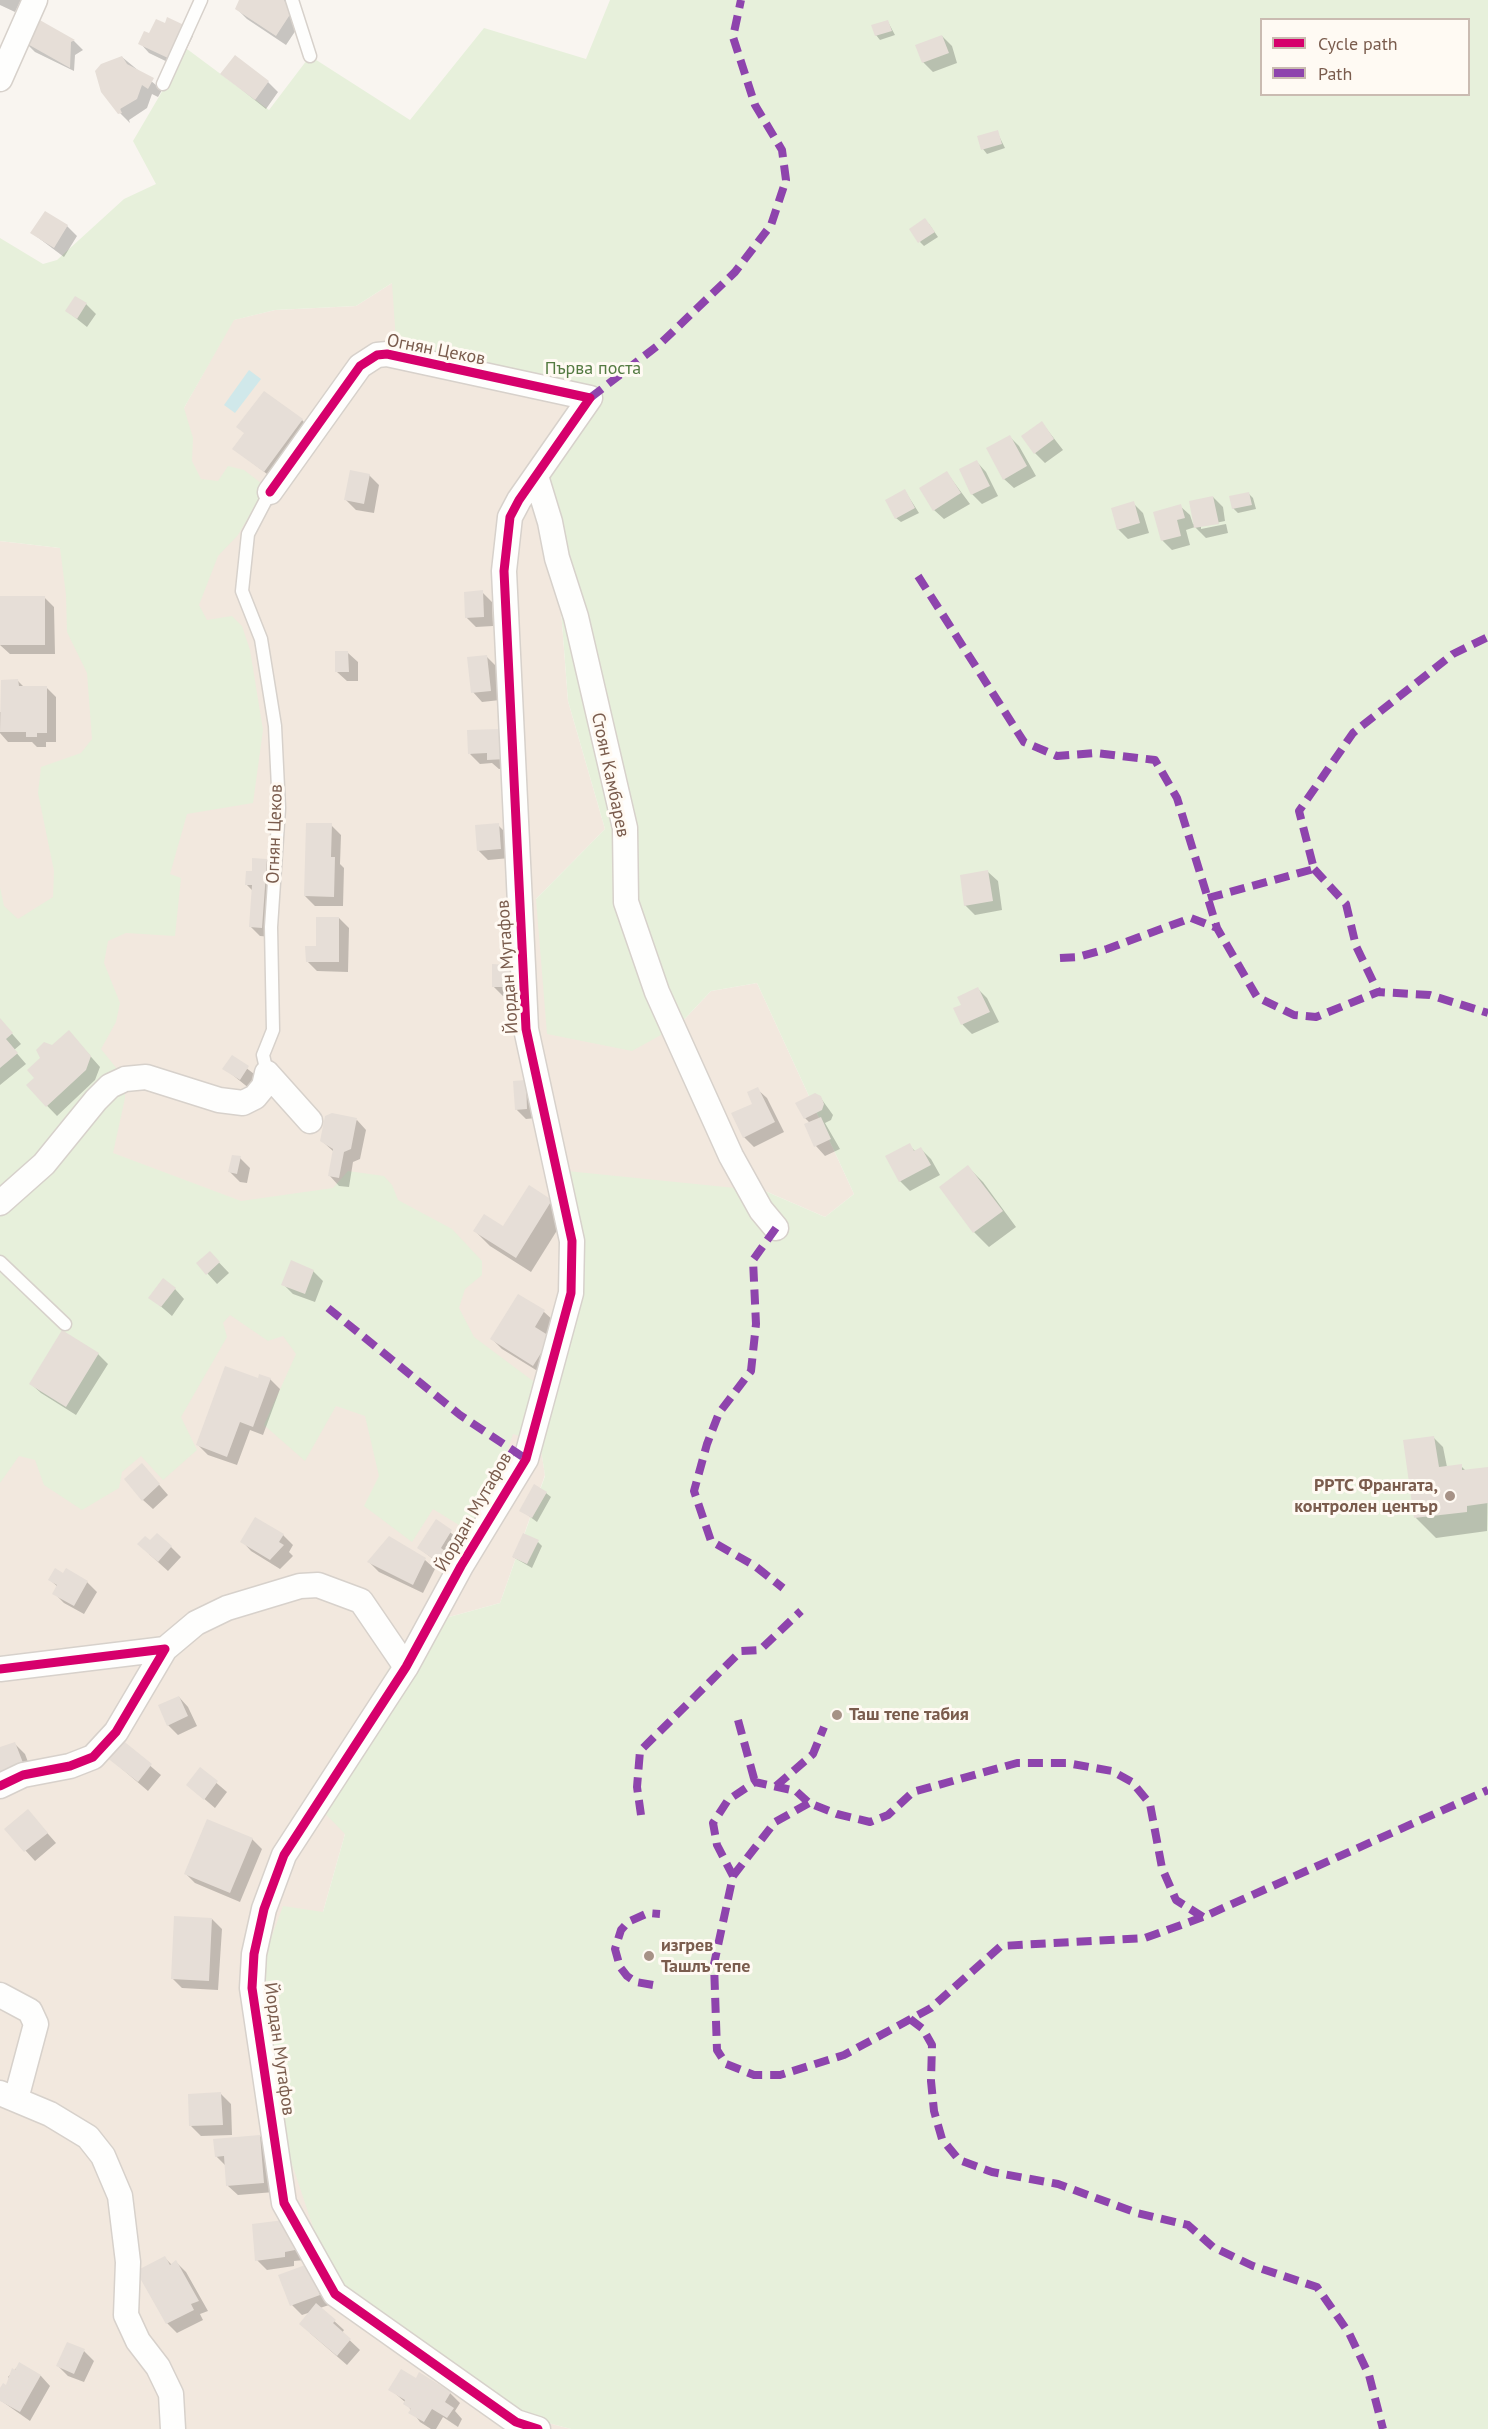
<!DOCTYPE html>
<html>
<head>
<meta charset="utf-8">
<style>
  body { margin:0 }
  #map { position:relative; width:1488px; height:2429px; overflow:hidden; background:#f9f5f0; font-family:"PT Sans",sans-serif }
  canvas { display:block }
  .legend { position:absolute; left:1260px; top:18px; width:210px; height:78px; box-sizing:border-box; background:#fffaf3; border:2px solid #cabbb1; margin:0; padding:8px 10px; list-style:none; font-size:18px; color:#7a5c4d }
  .legend li { display:flex; align-items:center; gap:12px; height:30px }
  .legend b { width:30px; border:2px solid #cabbb1 }
</style>
</head>
<body>
<div id="map">
<canvas width="1488" height="2429"></canvas>
<ul class="legend">
<li><b style="height:8px;background:#d6006c"></b>Cycle path</li>
<li><b style="height:8px;background:#8e44ad"></b>Path</li>
</ul>
</div>
<script>
const ctx = document.querySelector('canvas').getContext('2d');
ctx.lineJoin = 'round';
function fill(path, color) {
  ctx.fillStyle = color;
  ctx.fill(path, 'evenodd');
}
function toPath(rows) {
  const path = new Path2D();
  for (const r of rows) {
    path.moveTo(r[0], r[1]);
    for (let i = 2; i < r.length; i += 2) path.lineTo(r[i], r[i + 1]);
  }
  return path;
}
function stroke(path, color, width, dash) {
  ctx.strokeStyle = color;
  ctx.lineWidth = width;
  ctx.lineCap = dash ? 'butt' : 'round';
  ctx.setLineDash(dash || []);
  ctx.stroke(path);
}
function write(font, color, halo, rows, align = 'center') {
  ctx.font = font + ' "PT Sans",sans-serif';
  ctx.lineWidth = 6;
  ctx.setLineDash([]);
  ctx.textBaseline = 'middle';
  ctx.strokeStyle = halo;
  ctx.fillStyle = color;
  for (const [text, x, y, turn = 0] of rows) {
    ctx.save();
    ctx.translate(x, y);
    ctx.rotate((+turn || 0) * Math.PI / 180);
    ctx.textAlign = isNaN(turn) ? turn : align;
    if (halo) ctx.strokeText(text, 0, 0);
    ctx.fillText(text, 0, 0);
    ctx.restore();
  }
}
fill(toPath([
  [392,283,607,345,557,558,568,701,605,829,536,899,679,1025,711,991,757,983,854,1194,825,1217,765,1191,578,1297,540,1443,545,1475,500,1603,442,1619,345,1834,323,1912,526,2417,571,2429,0,2429,0,541,103,553,233,320,275,310,356,306]
]), '#f2e8de');
fill(toPath([
  [610,0,1488,0,1488,2429,571,2429,526,2417,330,2278,282,2134,259,1971,283,1906,323,1912,345,1834,310,1798,428,1604,442,1619,500,1603,545,1476,540,1443,513,1434,505,1458,507,1471,467,1530,433,1509,412,1542,364,1506,379,1476,365,1416,336,1406,305,1461,264,1425,296,1354,283,1336,268,1341,230,1315,223,1323,227,1337,181,1417,197,1450,163,1480,141,1456,122,1472,119,1488,82,1510,44,1485,35,1460,19,1456,0,1483,0,887,4,906,18,919,53,897,54,871,38,793,41,767,81,753,92,739,87,673,67,632,66,595,60,548,0,541,0,238,43,264,57,260,124,199,156,184,133,141,187,49,269,110,310,56,410,120,484,28,586,59],
  [1262,20,1468,20,1468,94,1262,94],
  [392,283,397,356,589,398,536,476,557,558,568,701,605,829,536,899,547,1034,632,1051,679,1025,711,991,757,983,854,1194,825,1217,765,1191,567,1171,578,1297,545,1390,474,1337,459,1308,465,1289,482,1275,482,1261,452,1229,398,1200,392,1185,384,1176,348,1171,333,1188,241,1201,113,1153,125,1098,125,1079,101,1049,116,1022,120,1003,104,963,108,941,126,933,175,936,181,878,170,874,187,814,253,803,263,730,250,650,242,626,232,616,207,620,199,605,218,556,238,535,262,494,261,483,244,470,228,466,218,481,201,479,192,461,193,438,184,408,234,320,275,310,356,306]
]), '#e7f0db');
fill(toPath([
  [249,370,261,379,235,413,224,405]
]), '#d0e8ea');
fill(toPath([
  [0,0,21,0,15,12,0,5],
  [241,0,291,0,300,24,286,45,247,19,237,9],
  [38,21,74,41,83,50,75,55,74,71,35,52,25,42],
  [888,22,895,35,880,40,876,35],
  [165,25,184,26,193,36,178,67,149,53,140,43],
  [942,36,952,46,957,63,933,72,923,62],
  [122,57,162,90,158,97,152,94,147,108,129,120,130,123,120,113],
  [222,74,268,82,278,92,266,109],
  [997,132,1005,148,987,154,983,149],
  [929,224,938,237,924,246,920,242],
  [67,226,77,236,64,257,32,233],
  [86,304,96,314,87,327,67,311],
  [302,420,312,430,275,480,234,449],
  [1042,423,1063,450,1045,463,1035,453],
  [1009,436,1019,446,1036,476,1014,488,1004,479],
  [977,462,986,472,998,496,982,504,972,494],
  [947,473,970,504,944,519,934,510],
  [369,475,379,485,374,513,356,510,346,500],
  [905,491,919,513,901,522,896,518],
  [1249,494,1253,498,1256,509,1238,513,1233,508],
  [1213,497,1223,507,1225,521,1201,526,1201,529,1226,524,1228,533,1206,538,1195,527,1186,530,1190,545,1172,550,1162,540,1180,506,1190,515,1193,524,1195,524],
  [1133,503,1143,513,1149,533,1128,539,1118,529],
  [482,592,492,602,493,626,476,627,466,617],
  [44,597,54,607,55,654,10,654,0,645,0,598],
  [348,653,358,662,358,681,347,681,337,672],
  [486,656,496,666,500,700,482,702,473,692],
  [18,681,24,687,46,687,56,697,56,742,46,742,46,747,37,747,32,742,8,742,0,733,0,712,3,712],
  [500,730,516,768,499,769,492,763,480,764,470,754],
  [331,825,341,835,340,864,344,868,343,906,315,906,305,896],
  [498,825,508,835,510,858,488,860,478,850],
  [267,860,276,870,272,937,260,936,250,926,253,891,246,884],
  [988,872,998,881,1002,910,975,915,965,905],
  [339,918,349,928,348,972,317,971,307,961],
  [510,966,520,976,519,996,503,996,493,986],
  [978,989,987,998,999,1022,972,1034,963,1025,955,1009,963,1005],
  [0,1020,21,1044,14,1050,26,1064,0,1085],
  [78,1042,100,1067,95,1080,57,1116,28,1086,36,1078,53,1046],
  [232,1057,258,1077,250,1089,224,1068],
  [525,1082,536,1118,526,1119,516,1109],
  [757,1089,767,1098,784,1132,754,1147,744,1137,733,1114,754,1104],
  [820,1097,833,1115,831,1120,825,1123,840,1149,825,1156,816,1146,810,1123,805,1118],
  [357,1120,366,1130,360,1159,353,1162,349,1187,339,1186,330,1176,334,1152,321,1140],
  [909,1145,916,1152,921,1149,931,1159,940,1175,910,1191,900,1181],
  [240,1158,250,1168,247,1183,240,1182,230,1172],
  [968,1167,983,1182,1016,1227,989,1247,974,1232,941,1187],
  [551,1201,566,1216,531,1272,490,1246,475,1231,504,1228],
  [210,1253,229,1273,217,1284,198,1263],
  [313,1271,323,1281,315,1302,293,1294,283,1284],
  [175,1289,184,1299,172,1316,150,1297],
  [518,1296,544,1312,554,1321,546,1335,544,1375,502,1349,492,1339],
  [98,1354,108,1364,76,1415,41,1393,31,1384],
  [270,1379,280,1389,263,1435,250,1430,237,1465,208,1455,198,1445,259,1380],
  [1434,1438,1443,1447,1447,1467,1461,1466,1466,1471,1488,1468,1487,1531,1436,1538,1416,1518],
  [142,1465,168,1495,153,1509,143,1500],
  [546,1493,551,1497,537,1522,521,1510],
  [256,1519,283,1535,293,1545,289,1552,293,1556,280,1569,251,1551,242,1541],
  [436,1521,461,1541,451,1557,457,1564,451,1573,419,1548],
  [151,1542,171,1547,181,1557,168,1571,149,1554],
  [538,1542,542,1546,532,1568,513,1557],
  [425,1560,435,1569,423,1593,379,1572,369,1562],
  [50,1580,87,1582,97,1592,84,1614,64,1603,54,1593,58,1587],
  [179,1697,188,1707,197,1726,178,1735,168,1725],
  [121,1741,161,1775,148,1791,108,1757],
  [15,1744,25,1754,34,1778,0,1748],
  [200,1769,227,1792,215,1808,188,1785],
  [28,1811,56,1843,35,1861,6,1829],
  [252,1839,262,1849,240,1902,195,1883,185,1873],
  [212,1919,222,1929,218,1990,182,1988,172,1978],
  [221,2094,231,2104,232,2135,201,2136,191,2126],
  [260,2136,270,2146,274,2192,238,2195,228,2186,226,2166,216,2156],
  [284,2222,305,2260,294,2261,294,2266,267,2270,257,2260],
  [165,2258,172,2265,176,2262,186,2272,208,2311,200,2314,203,2320,177,2333,167,2323],
  [317,2275,329,2305,320,2308,344,2330,342,2333,360,2350,347,2365,310,2333,311,2312,302,2315,292,2305],
  [84,2351,94,2361,84,2382,68,2376,58,2366],
  [20,2364,41,2376,50,2386,30,2421,0,2400,10,2379,8,2377],
  [416,2380,450,2393,460,2403,455,2411,462,2419,458,2427,443,2417,436,2429,431,2429,420,2422,405,2402,390,2389]
]), '#0003');
fill(toPath([
  [239,0,284,0,291,13,276,36,235,9],
  [167,17,184,25,168,58,138,44,144,31,149,33,156,19,165,23],
  [38,19,75,40,71,42,70,68,24,42],
  [888,20,892,31,875,36,871,25],
  [942,35,949,53,922,63,915,45],
  [235,55,269,81,255,100,220,74],
  [122,56,127,64,154,78,148,89,142,85,137,99,120,109,122,113,118,114,101,92,95,71,101,64],
  [998,130,1002,144,981,150,977,136],
  [45,211,68,225,54,248,30,233],
  [925,218,935,232,918,243,909,229],
  [75,296,87,303,77,319,65,311],
  [264,391,303,419,264,472,232,449,244,433,236,427],
  [1042,421,1054,439,1034,454,1021,436],
  [1010,435,1027,466,1003,480,986,448],
  [977,460,990,486,971,495,959,469],
  [350,470,370,474,364,504,344,500],
  [947,471,961,493,933,511,919,488],
  [905,489,915,508,895,519,885,500],
  [1249,492,1252,505,1232,509,1229,496],
  [1213,496,1219,524,1194,528,1189,501],
  [1134,501,1140,523,1117,530,1111,508],
  [1181,504,1185,518,1177,520,1181,536,1161,541,1153,512],
  [483,590,484,617,465,618,464,592],
  [0,596,45,596,45,645,0,645],
  [335,651,348,651,349,672,335,672],
  [487,655,491,691,471,693,467,657],
  [18,679,19,686,47,686,47,733,37,733,37,737,26,737,26,732,0,732,1,680],
  [500,729,506,759,487,760,487,753,468,754,467,730],
  [306,823,332,823,331,857,335,857,334,897,304,896],
  [499,823,501,849,477,851,475,825],
  [252,858,267,859,262,928,249,927,252,885,245,885,246,871,252,871],
  [988,870,993,901,964,906,960,875],
  [316,917,339,917,339,962,306,962,305,946,316,946],
  [492,964,510,965,510,987,492,987],
  [978,987,990,1012,961,1025,953,1008,961,1005,957,997],
  [0,1018,13,1033,6,1039,18,1053,0,1068],
  [69,1030,91,1056,86,1070,46,1107,26,1085,34,1078,27,1070,40,1058,36,1050,44,1042,52,1045],
  [232,1055,249,1066,240,1080,222,1069],
  [526,1080,527,1109,515,1110,513,1081],
  [758,1087,775,1122,743,1138,731,1113,752,1104,747,1092],
  [815,1093,821,1096,824,1104,822,1110,804,1119,795,1103],
  [332,1113,357,1118,351,1149,344,1152,339,1178,328,1176,333,1149,320,1141,325,1116],
  [821,1117,831,1139,814,1147,804,1124],
  [910,1143,914,1151,921,1147,931,1165,899,1182,885,1156],
  [232,1155,241,1156,237,1174,228,1172],
  [968,1165,1003,1211,973,1233,939,1187],
  [529,1185,552,1200,516,1258,473,1231,484,1214,503,1226],
  [210,1251,220,1262,206,1275,196,1263],
  [291,1260,314,1270,305,1294,281,1285],
  [163,1278,176,1288,161,1307,148,1298],
  [518,1294,545,1310,535,1327,551,1337,533,1366,490,1339],
  [62,1330,99,1353,66,1407,29,1384],
  [225,1366,258,1378,259,1374,271,1378,253,1427,240,1422,227,1457,196,1445],
  [1434,1436,1439,1467,1462,1464,1462,1470,1488,1467,1488,1503,1467,1506,1467,1512,1414,1518,1403,1440],
  [142,1463,160,1484,142,1501,124,1479],
  [534,1484,547,1492,532,1518,519,1511],
  [255,1517,284,1534,279,1542,284,1545,270,1560,240,1542],
  [436,1519,452,1530,441,1548,448,1553,441,1564,417,1548],
  [157,1533,172,1546,158,1562,137,1544,145,1536,150,1540],
  [523,1533,539,1540,527,1564,512,1557],
  [389,1536,426,1558,413,1585,367,1562],
  [55,1568,63,1573,66,1568,88,1581,74,1606,52,1594,57,1585,48,1580],
  [179,1696,188,1716,167,1726,158,1705],
  [121,1739,152,1764,138,1782,106,1757],
  [15,1742,25,1768,0,1777,0,1747],
  [200,1767,218,1781,204,1800,186,1785],
  [28,1809,48,1833,24,1852,4,1829],
  [207,1819,253,1838,230,1893,184,1874],
  [174,1916,212,1918,209,1981,171,1979],
  [221,2092,223,2125,189,2126,188,2094],
  [260,2135,264,2183,226,2186,224,2156,215,2157,213,2139],
  [284,2220,296,2240,295,2250,285,2252,285,2257,255,2261,252,2224],
  [165,2256,170,2265,176,2260,199,2301,191,2304,194,2310,166,2324,136,2271],
  [308,2264,320,2295,290,2306,278,2275],
  [316,2303,336,2320,333,2323,351,2339,337,2356,299,2324],
  [67,2342,85,2349,74,2374,56,2366],
  [19,2362,41,2375,20,2412,0,2401,0,2388,3,2383,6,2385,12,2368,15,2370],
  [401,2369,416,2378,419,2372,451,2392,445,2402,454,2408,447,2418,432,2409,424,2422,408,2413,411,2409,403,2404,405,2400,388,2390]
]), '#e6ded7');
const service = toPath([
  [292,0,310,56],
  [163,84,201,0],
  [267,1073,263,1055,273,1030,271,927,279,808,275,726,261,639,242,591,248,534,270,492],
  [0,1262,65,1324]
]);
const minor = toPath([
  [0,79,35,0],
  [536,476,550,522,557,558,576,617,625,828,626,902,657,992,731,1156,761,1210,776,1228],
  [270,492,360,366,377,355,387,354,590,398,519,500,510,517,504,571,526,1029,572,1241,571,1293,526,1459,461,1566,406,1667,284,1855,264,1909,254,1954,252,1988,284,2203,335,2294,516,2422,538,2429],
  [267,1073,310,1121],
  [0,1203,44,1164,96,1100,110,1086,125,1079,146,1077,219,1100,243,1103,255,1097,264,1086,267,1073],
  [165,1649,196,1623,227,1608,300,1586,318,1585,361,1601,406,1667],
  [0,1669,165,1649,116,1732,93,1757,70,1766,23,1775,0,1786],
  [0,1995,30,2011,36,2024,16,2099],
  [0,2093,50,2114,88,2137,103,2156,120,2196,128,2262,126,2315,138,2341,158,2367,171,2394,173,2429]
]);
stroke(service, '#d7d1cb', 15);
stroke(minor, '#d7d1cb', 27);
stroke(service, '#fefefd', 12);
stroke(minor, '#fefefd', 24);
stroke(toPath([
  [590,398,661,343,735,272,771,225,786,180,782,150,755,105,733,37,741,0],
  [918,576,1024,742,1057,756,1096,753,1155,760,1177,798,1217,928,1257,997,1294,1015,1316,1017,1378,992,1430,995,1488,1013],
  [1314,869,1346,904,1356,946,1378,992],
  [1208,898,1314,869,1299,811,1353,733,1453,654,1488,637],
  [1060,958,1078,957,1107,949,1191,918,1217,928],
  [776,1228,753,1260,756,1324,751,1371,719,1413,707,1444,694,1491,711,1541,755,1566,783,1588],
  [328,1308,460,1415,526,1459],
  [738,1720,755,1782],
  [776,1786,813,1754,824,1727],
  [641,1815,637,1787,640,1751,741,1651,760,1650,801,1611],
  [733,1876,775,1822,809,1803],
  [1203,1917,1176,1900,1162,1868,1150,1804,1132,1782,1112,1771,1067,1763,1017,1763,913,1792,888,1815,870,1822,837,1814,809,1803,796,1791,755,1782,728,1800,713,1823,717,1845,733,1876,714,1964,717,2050,726,2064,754,2075,780,2075,844,2055,931,2008,1001,1946,1145,1938,1203,1917,1488,1790],
  [653,1985,636,1982,627,1976,620,1967,615,1949,621,1930,628,1922,648,1913,660,1914],
  [910,2019,923,2029,932,2045,931,2081,934,2111,942,2139,959,2160,992,2172,1058,2184,1137,2213,1188,2225,1213,2247,1253,2266,1317,2287,1349,2333,1369,2375,1383,2429]
]), '#8e44ad', 8, [15, 8]);
stroke(toPath([
  [270,492,360,366,377,355,387,354,590,398,519,500,510,517,504,571,526,1029,572,1241,571,1293,526,1459,461,1566,406,1667,284,1855,264,1909,254,1954,252,1988,284,2203,335,2294,516,2422,538,2429],
  [0,1669,165,1649,116,1732,93,1757,70,1766,23,1775,0,1786]
]), '#d6006c', 9);
for (const [x, y, r, color] of [
  [1450,1496,6,"#a69286"],
  [837,1715,6,"#a69286"],
  [649,1956,6,"#a69286"]
]) {
  const dot = new Path2D();
  dot.arc(x, y, r, 0, 2 * Math.PI);
  ctx.fillStyle = color;
  ctx.fill(dot);
  stroke(dot, '#fffaf3', 2);
}
write('18px', '#7a5c4d', '#fffaf3', [
  ["Огнян Цеков",436,350,11],
  ["Стоян Камбарев",610,775,78],
  ["Огнян Цеков",275,834,-88],
  ["Йордан Мутафов",508,967,-94],
  ["Йордан Мутафов",474,1512,-60],
  ["Йордан Мутафов",279,2049,82]
]);
write('18px', '#537a41', '#fffaf3', [
  ["Първа поста",593,369]
]);
write('bold 18px', '#7a5c4d', '#fffaf3', [
  ["РРТС Франгата,",1438,1486,"right"],
  ["контролен център",1438,1507,"right"],
  ["Таш тепе табия",849,1715],
  ["изгрев",661,1946],
  ["Ташлъ тепе",661,1967]
], 'left');
</script>
</body>
</html>
